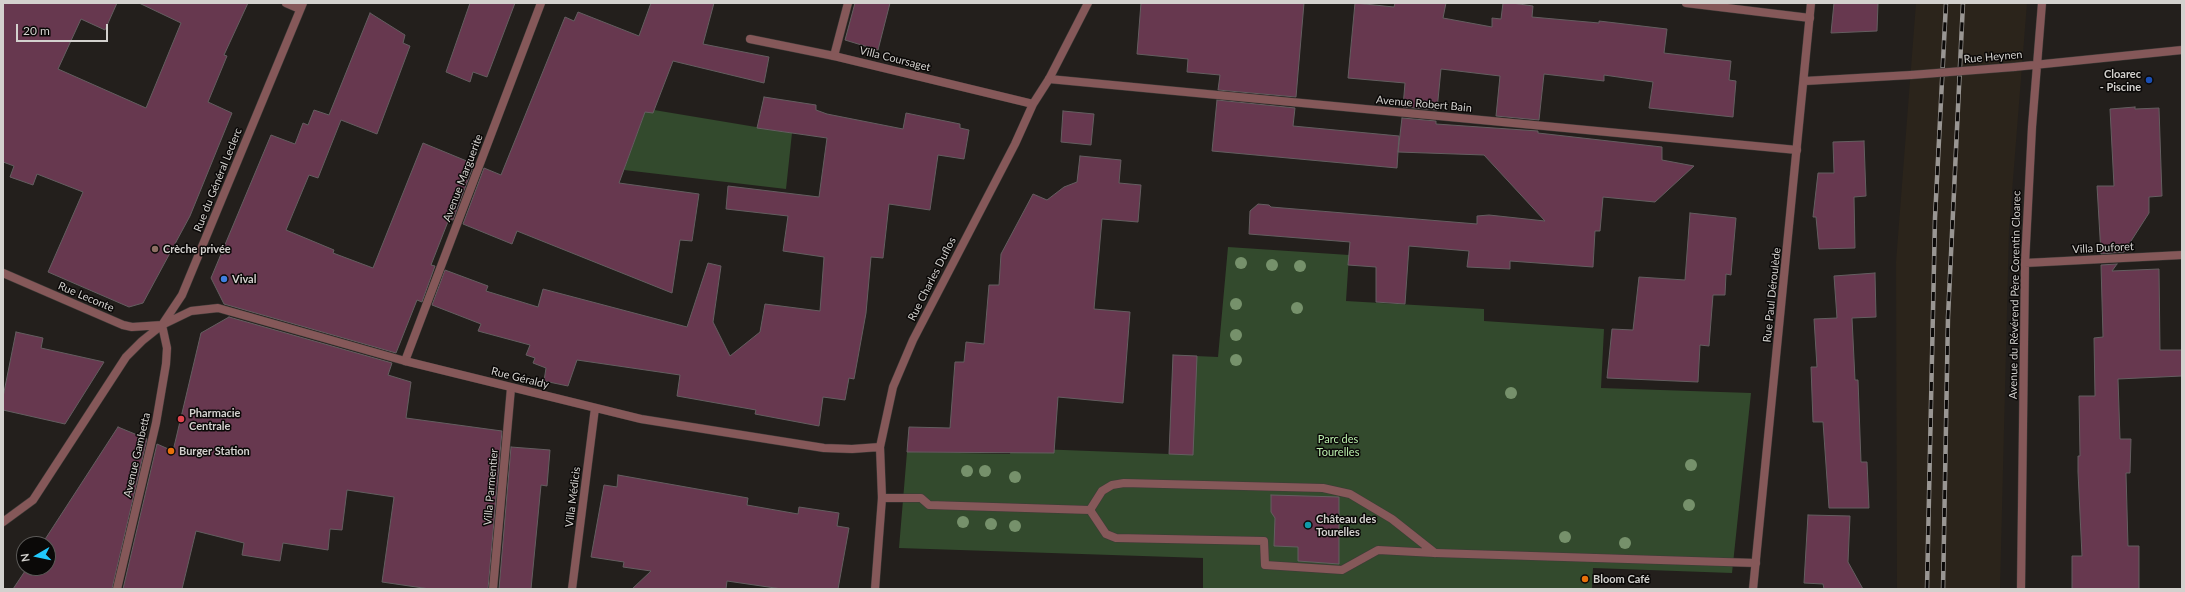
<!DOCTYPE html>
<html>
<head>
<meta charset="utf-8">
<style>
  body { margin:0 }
  #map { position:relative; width:2185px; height:592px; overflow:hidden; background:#231f1c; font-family:Lato,sans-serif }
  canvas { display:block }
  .frame { position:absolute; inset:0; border:4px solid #d3d1ce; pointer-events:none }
  .north { position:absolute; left:16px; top:536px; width:40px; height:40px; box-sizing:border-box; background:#0b0908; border:1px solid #5b5957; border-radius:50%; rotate:261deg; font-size:11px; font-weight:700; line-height:16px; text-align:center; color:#d3d1ce }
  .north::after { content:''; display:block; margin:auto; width:14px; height:18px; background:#21c9fd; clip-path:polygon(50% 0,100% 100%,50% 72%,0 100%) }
  .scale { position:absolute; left:16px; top:24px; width:92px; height:18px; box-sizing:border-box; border:2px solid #d3d1ce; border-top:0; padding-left:5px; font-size:12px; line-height:14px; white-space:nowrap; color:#d3d1ce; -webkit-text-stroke:3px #0b0908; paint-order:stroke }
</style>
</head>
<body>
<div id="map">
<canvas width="2185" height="592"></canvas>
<div class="frame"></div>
<div class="north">N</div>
<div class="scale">20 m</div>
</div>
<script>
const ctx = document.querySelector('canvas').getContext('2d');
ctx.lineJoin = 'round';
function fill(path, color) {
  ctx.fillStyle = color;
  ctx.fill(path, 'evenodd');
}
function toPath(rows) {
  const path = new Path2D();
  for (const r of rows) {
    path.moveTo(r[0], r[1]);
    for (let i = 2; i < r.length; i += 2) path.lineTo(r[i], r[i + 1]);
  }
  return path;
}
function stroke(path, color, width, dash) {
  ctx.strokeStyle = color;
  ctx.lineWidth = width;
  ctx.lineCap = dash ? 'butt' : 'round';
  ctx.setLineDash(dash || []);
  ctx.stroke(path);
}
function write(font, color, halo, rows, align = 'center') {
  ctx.font = font + ' Lato,sans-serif';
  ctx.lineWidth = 3;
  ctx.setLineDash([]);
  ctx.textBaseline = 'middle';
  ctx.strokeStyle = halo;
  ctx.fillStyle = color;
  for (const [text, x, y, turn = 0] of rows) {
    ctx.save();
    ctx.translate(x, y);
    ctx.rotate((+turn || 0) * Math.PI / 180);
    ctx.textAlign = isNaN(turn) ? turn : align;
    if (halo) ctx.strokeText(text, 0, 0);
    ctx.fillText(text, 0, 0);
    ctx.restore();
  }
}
fill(toPath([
  [1916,3,2027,3,2009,230,2000,589,1897,589,1896,262]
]), '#2b241b');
fill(toPath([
  [654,110,792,133,786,189,624,170,645,112],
  [1228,247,1349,255,1346,301,1484,309,1484,321,1604,329,1601,388,1751,393,1732,573,1593,568,1592,589,1203,589,1203,558,899,548,907,452,1010,454,1011,448,1169,454,1173,355,1218,357]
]), '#334a2d');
const building = toPath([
  [3,3,117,3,105,30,81,19,58,69,146,108,181,23,139,3,248,3,224,55,227,56,208,102,232,113,190,216,143,303,129,307,48,272,83,192,37,174,33,185,10,177,14,166,3,162,3,3],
  [470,3,515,3,487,77,473,72,470,82,446,72,470,3],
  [651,3,714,3,703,44,769,57,764,83,673,61,653,113,645,112,619,183,699,194,692,241,680,240,672,293,517,231,512,244,463,224,484,168,501,175,565,17,574,21,578,12,639,36,651,3],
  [855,3,890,3,878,50,845,40,855,3],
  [1141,3,1304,3,1296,97,1218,90,1220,75,1187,72,1188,59,1137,54,1141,3],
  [1355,3,1394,7,1395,3,1446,3,1443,18,1492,27,1492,18,1501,19,1503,3,1512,3,1533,6,1532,17,1599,23,1599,21,1667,29,1664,53,1731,61,1729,80,1736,81,1733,117,1649,108,1653,82,1604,75,1604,81,1544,74,1539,120,1496,116,1500,76,1441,69,1437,110,1403,107,1405,83,1348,78,1355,3],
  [1834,3,1878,3,1877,31,1831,33,1834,3],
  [370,13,405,35,403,43,410,46,377,134,341,120,318,178,309,175,286,230,334,250,333,253,373,268,423,143,474,164,453,220,449,219,431,265,435,266,422,302,417,300,396,353,224,304,211,278,271,135,295,144,303,123,308,125,314,110,329,115,370,13],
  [764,97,816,105,816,110,827,114,903,129,906,113,960,124,960,128,969,130,964,159,938,155,930,210,889,204,883,258,871,257,866,313,854,379,849,378,845,400,823,397,819,426,755,414,756,410,677,396,680,375,577,360,568,386,544,381,546,368,533,363,535,358,526,355,530,345,478,331,481,324,432,305,445,270,488,286,486,291,538,307,543,289,687,327,708,263,721,266,713,322,730,356,760,332,765,304,820,311,824,257,783,251,788,216,726,209,728,186,819,197,827,138,757,128,764,97],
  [1217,100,1295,108,1293,126,1399,136,1397,168,1212,151,1217,100],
  [2135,107,2135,109,2159,108,2162,196,2149,197,2149,213,2124,252,2101,254,2097,186,2114,186,2110,109,2135,107],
  [1063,111,1094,114,1091,145,1061,142,1063,111],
  [1402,118,1436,121,1436,124,1538,131,1538,133,1662,147,1662,160,1694,166,1655,202,1603,197,1600,231,1595,231,1593,267,1510,261,1510,269,1467,267,1469,251,1409,246,1405,304,1376,302,1376,267,1348,265,1350,242,1249,234,1250,211,1258,204,1269,205,1271,207,1477,224,1477,216,1489,215,1545,221,1484,155,1398,152,1402,118],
  [1864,141,1866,196,1854,197,1855,248,1819,249,1816,217,1813,217,1818,173,1834,173,1833,142,1864,141],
  [1080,156,1121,160,1119,183,1141,185,1138,222,1102,219,1094,309,1130,312,1123,403,1058,397,1054,453,907,452,909,427,950,428,955,362,964,362,966,342,984,344,989,285,999,285,1001,254,1033,194,1047,200,1064,187,1077,182,1080,156],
  [1690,213,1736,218,1731,275,1726,274,1725,295,1713,295,1709,346,1700,345,1698,382,1607,378,1612,329,1633,330,1639,277,1685,280,1690,213],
  [2117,264,2112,271,2159,269,2160,350,2182,350,2182,376,2118,379,2120,439,2131,439,2130,473,2126,473,2128,546,2139,546,2139,589,2072,589,2072,556,2082,556,2078,472,2078,456,2080,456,2079,396,2095,396,2094,338,2103,337,2101,265,2117,264],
  [1875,273,1876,317,1852,318,1855,380,1858,380,1861,462,1867,462,1869,508,1829,508,1823,422,1813,422,1811,367,1817,367,1814,319,1837,318,1834,276,1875,273],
  [229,317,392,363,388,375,411,382,406,418,502,431,488,589,430,589,382,582,394,497,347,490,342,530,330,529,328,550,283,543,280,561,242,555,244,543,196,531,182,589,123,589,157,444,173,451,201,333,229,317],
  [16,332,43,338,41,348,104,362,65,424,3,410,3,397,16,332],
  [1173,355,1197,356,1193,455,1169,454,1173,355],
  [118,427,147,439,112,589,13,589,27,568,48,568,48,544,42,544,118,427],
  [511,447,550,450,547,486,541,485,531,589,499,589,511,447],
  [618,475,748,498,747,505,798,514,799,507,839,513,837,526,849,528,838,589,782,589,727,581,726,589,632,589,651,571,623,567,624,562,591,557,604,485,617,487,618,475],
  [1271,495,1339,497,1339,564,1298,561,1298,547,1274,546,1275,518,1271,512,1271,495],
  [1808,515,1850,516,1848,562,1863,589,1824,589,1823,584,1804,583,1808,515]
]);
fill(building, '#67384f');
stroke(building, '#645e60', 1);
const service = toPath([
  [1686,3,1810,18],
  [834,56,848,3],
  [1049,79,1797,150],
  [405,361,541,3],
  [882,498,921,498,929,505,1090,510],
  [1090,510,1106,534,1116,538,1264,541,1265,565,1342,570,1378,550,1435,553],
  [1090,510,1102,491,1112,485,1124,483,1323,488,1350,494,1392,519,1435,553],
  [493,589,511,388]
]);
const pedestrian = toPath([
  [1435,553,1756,563]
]);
const minor = toPath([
  [286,3,300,9],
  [750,39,834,56,1033,104],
  [2014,67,2182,50],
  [1805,81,1911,75],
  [2025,263,2182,255],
  [3,273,123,325,132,327,162,325,191,311,218,308,405,361,641,419,824,448,852,449,880,447],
  [3,522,33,500,126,357,142,341,162,325,182,295,303,3],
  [117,589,156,423,166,364,167,348,162,325],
  [572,589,595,408],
  [875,589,882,498,880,447,893,387,913,340,1015,144,1033,104,1049,79,1088,3],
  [1753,589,1811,3],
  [2021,589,2025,263,2032,127,2042,3]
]);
stroke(service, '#3f3b38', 9);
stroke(pedestrian, '#3f3b38', 9);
stroke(minor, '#3f3b38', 9);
stroke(service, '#855859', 8);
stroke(pedestrian, '#855859', 8);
stroke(minor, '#855859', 8);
const rail = toPath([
  [1927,589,1935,218,1946,3],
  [1943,589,1948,317,1963,3]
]);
stroke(rail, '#999693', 4.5);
stroke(rail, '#0b0908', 3, [9]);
const minorBridge = toPath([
  [1911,75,2014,67]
]);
stroke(minorBridge, '#3f3b38', 9, []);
stroke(minorBridge, '#855859', 8);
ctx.fillStyle = '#76916b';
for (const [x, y] of [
  [1241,263],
  [1272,265],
  [1300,266],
  [1236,304],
  [1297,308],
  [1236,335],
  [1236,360],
  [1511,393],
  [1691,465],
  [967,471],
  [985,471],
  [1015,477],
  [1689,505],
  [963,522],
  [991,524],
  [1015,526],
  [1565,537],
  [1625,543]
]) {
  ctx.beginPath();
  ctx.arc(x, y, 6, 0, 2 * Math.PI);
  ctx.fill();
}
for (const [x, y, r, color] of [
  [2149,80,4,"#1a4fb4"],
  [155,249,4,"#8d6e63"],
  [224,279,4,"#3f7fe0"],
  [181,419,4,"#e0444e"],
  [171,451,4,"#e8710a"],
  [1308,525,4,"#0f9aa8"],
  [1585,579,4,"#e8710a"]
]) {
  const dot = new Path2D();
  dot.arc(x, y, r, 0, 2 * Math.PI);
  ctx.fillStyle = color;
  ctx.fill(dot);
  stroke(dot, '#0b0908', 1.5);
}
write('11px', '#d3d1ce', '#0b0908', [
  ["Rue Heynen",1993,57,-5],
  ["Villa Coursaget",895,59,14],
  ["Avenue Robert Bain",1424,104,5],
  ["Avenue Marguerite",463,178,-69],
  ["Rue du Général Leclerc",218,180,-68],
  ["Villa Duforet",2103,248,-3],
  ["Rue Charles Duflos",932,279,-63],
  ["Rue Paul Déroulède",1772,295,-84],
  ["Avenue du Révérend Père Corentin Cloarec",2015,295,-89],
  ["Rue Leconte",86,297,23],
  ["Rue Géraldy",520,378,14],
  ["Avenue Gambetta",137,455,-77],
  ["Villa Parmentier",491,487,-85],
  ["Villa Médicis",573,497,-83]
]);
write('bold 11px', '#d3d1ce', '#0b0908', [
  ["Cloarec",2141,74,"right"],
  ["- Piscine",2141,87,"right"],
  ["Crèche privée",163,249],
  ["Vival",232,279],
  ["Pharmacie",189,413],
  ["Centrale",189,426],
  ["Burger Station",179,451],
  ["Château des",1316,519],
  ["Tourelles",1316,532],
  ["Bloom Café",1593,579]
], 'left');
write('11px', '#baefac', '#0b0908', [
  ["Parc des",1338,439],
  ["Tourelles",1338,452]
]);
</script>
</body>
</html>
